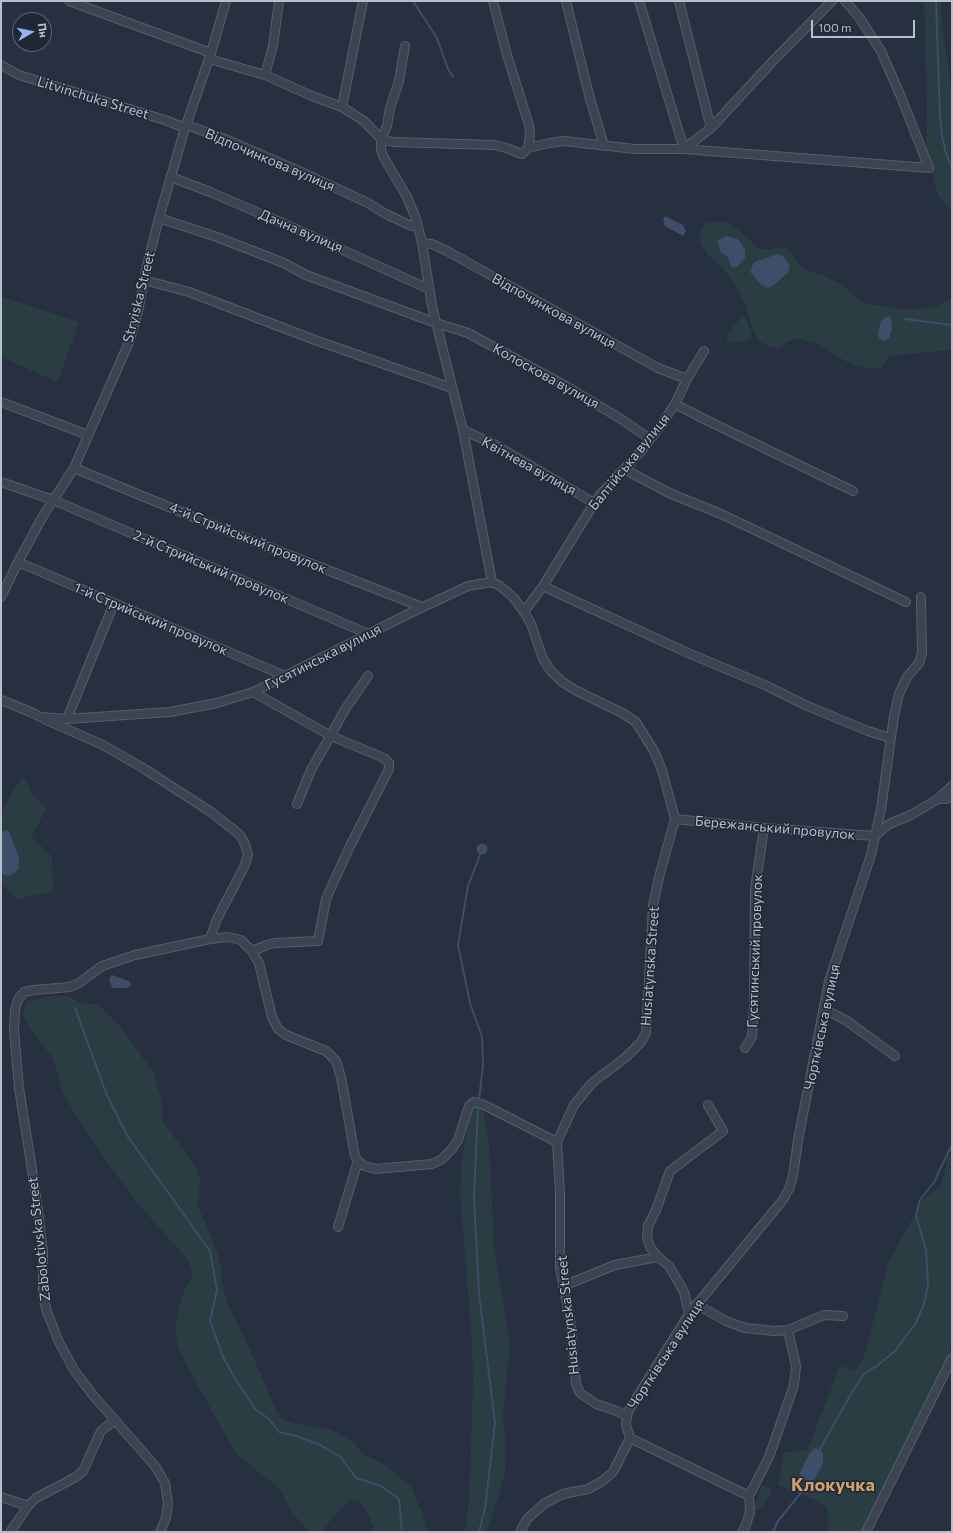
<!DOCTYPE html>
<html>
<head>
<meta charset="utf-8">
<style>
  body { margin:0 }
  #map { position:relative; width:953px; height:1533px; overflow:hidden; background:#273041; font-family:Commissioner,sans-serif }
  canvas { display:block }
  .frame { position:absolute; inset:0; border:2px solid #b9becb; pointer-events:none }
  .north { position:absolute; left:12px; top:12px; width:40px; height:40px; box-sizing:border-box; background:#202836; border:1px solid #5d6472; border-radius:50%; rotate:81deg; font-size:11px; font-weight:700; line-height:16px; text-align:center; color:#b9becb }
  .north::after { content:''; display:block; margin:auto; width:14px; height:18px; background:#94b2f4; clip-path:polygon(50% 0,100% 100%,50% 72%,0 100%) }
  .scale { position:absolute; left:811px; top:20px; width:104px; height:18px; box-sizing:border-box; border:2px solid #b9becb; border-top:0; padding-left:5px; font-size:12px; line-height:14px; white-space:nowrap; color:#b9becb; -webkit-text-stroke:3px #202836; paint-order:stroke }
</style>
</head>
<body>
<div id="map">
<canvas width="953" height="1533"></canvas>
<div class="frame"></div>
<div class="north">Пн</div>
<div class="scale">100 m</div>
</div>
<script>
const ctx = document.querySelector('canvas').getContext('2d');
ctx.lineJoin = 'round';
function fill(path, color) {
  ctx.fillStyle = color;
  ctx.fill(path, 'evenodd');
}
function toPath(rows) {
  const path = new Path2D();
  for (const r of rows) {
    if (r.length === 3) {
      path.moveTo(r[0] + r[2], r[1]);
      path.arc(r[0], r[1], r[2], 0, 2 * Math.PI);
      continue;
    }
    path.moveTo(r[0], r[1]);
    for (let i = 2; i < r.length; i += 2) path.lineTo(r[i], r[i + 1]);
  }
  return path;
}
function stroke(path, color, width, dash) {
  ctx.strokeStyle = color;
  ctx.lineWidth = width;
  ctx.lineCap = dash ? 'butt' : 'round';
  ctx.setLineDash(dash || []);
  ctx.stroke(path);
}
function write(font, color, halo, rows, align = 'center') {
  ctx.font = font + ' Commissioner,sans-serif';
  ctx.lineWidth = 3;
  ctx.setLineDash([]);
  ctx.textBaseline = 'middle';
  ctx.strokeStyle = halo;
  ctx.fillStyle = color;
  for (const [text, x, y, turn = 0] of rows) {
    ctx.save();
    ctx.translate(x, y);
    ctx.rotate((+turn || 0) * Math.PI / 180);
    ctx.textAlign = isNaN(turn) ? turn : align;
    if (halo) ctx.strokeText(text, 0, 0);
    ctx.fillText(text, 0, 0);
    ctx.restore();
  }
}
fill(toPath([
  [924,1,940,1,942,24,952,93,952,209,947,206,939,197,929,163,926,144,927,107],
  [706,222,728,222,746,236,757,248,769,250,782,247,790,250,798,264,806,270,823,275,842,285,863,303,908,310,936,307,950,298,952,295,952,350,888,356,883,367,874,369,858,366,845,361,820,345,798,338,787,342,780,348,769,346,760,342,754,333,744,301,732,280,722,267,708,255,701,244,700,231],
  [891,318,892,330,878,329,883,319],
  [1,296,79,322,58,382,1,357],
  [741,317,745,318,748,323,752,336,749,340,730,343,727,340,727,335],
  [24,776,33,795,47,808,31,836,52,857,53,891,17,899,1,884,1,874,8,876,14,874,19,868,6,830,1,832,1,814,12,792],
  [50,996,69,996,80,1003,97,1004,120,1026,153,1072,162,1101,162,1120,197,1169,200,1181,198,1206,217,1251,221,1266,222,1281,227,1303,244,1336,276,1410,282,1419,293,1423,332,1430,355,1443,361,1453,386,1465,411,1487,422,1513,427,1532,375,1532,369,1516,360,1501,349,1500,321,1531,309,1532,291,1511,280,1489,236,1454,186,1364,177,1344,176,1325,179,1306,186,1287,193,1275,188,1260,133,1198,91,1139,63,1094,54,1060,29,1027,22,1013,27,1002],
  [474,1104,483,1106,489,1143,494,1245,510,1347,503,1415,506,1446,505,1475,487,1532,465,1532,468,1507,470,1476,473,1379,472,1341,460,1195,461,1166,466,1135],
  [952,1155,952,1348,909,1437,868,1532,829,1532,827,1507,811,1498,778,1485,784,1452,807,1451,840,1366,855,1371,864,1357,888,1263,924,1198,939,1188,943,1178,947,1158],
  [762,1484,772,1489,772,1492,759,1510,754,1509]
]), '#293d42');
fill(toPath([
  [665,216,683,225,686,231,683,236,665,226,663,221],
  [727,236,739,240,745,250,745,258,737,267,732,268,727,256,721,253,717,241],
  [778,254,784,257,790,265,788,273,774,285,768,288,761,285,750,272,754,262],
  [886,317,890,316,891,318,892,330,889,338,884,341,879,338,878,333,881,321],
  [6,830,9,831,19,858,19,868,14,874,8,876,1,874,1,832],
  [482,849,5.5],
  [112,975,129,981,131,985,128,988,112,988,109,978],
  [815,1448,820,1450,823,1453,823,1463,815,1479,811,1481,803,1479,800,1474,801,1470,810,1453]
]), '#3e4d69');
stroke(toPath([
  [413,1,437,38,448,69,453,77],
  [936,1,940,116,942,136,946,153,952,168],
  [905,319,952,325],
  [75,1008,106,1093,128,1137,165,1188,210,1251,217,1290,210,1321,223,1357,236,1380,255,1409,269,1419,279,1432,297,1436,322,1446,341,1457,356,1478,381,1486,399,1499,402,1532],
  [479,1100,483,1065,482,1037,470,1003,458,945,468,886,480,855],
  [478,1105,474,1198,479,1294,495,1423,485,1508,479,1532],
  [819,1451,852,1392,865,1373,878,1365,895,1351,916,1323,924,1304,928,1285,926,1250,916,1215,920,1200,935,1181,939,1171,952,1145],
  [773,1532,778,1521,804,1489,808,1477]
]), '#3e4d69', 2);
const street = toPath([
  [69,1,211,53],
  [493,1,507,55,529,125,530,135,528,148],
  [566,1,589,95,604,146],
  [639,1,684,149,711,128,772,62,832,1],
  [679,1,711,128],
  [405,46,399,81,390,108,387,126,381,139,381,149,383,156,407,197,416,219,422,243,432,306,463,430,492,582],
  [209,59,265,75,312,96,342,107,364,121,381,139,393,142,494,145,506,148,522,154,528,148,532,147,549,143,564,141,635,149,684,149,929,168,901,97,881,51,859,17,845,1],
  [1,65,19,75,165,120,185,128],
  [265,75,273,46,279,1],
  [342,107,363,1],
  [187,125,230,141,297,170,368,203,384,213,409,225,418,227],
  [171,177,210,192,294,228,429,289],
  [159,218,217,237,284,263,306,275,436,323,468,333,566,386,621,419,650,439],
  [422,243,432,244,447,251,658,368,687,379],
  [144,280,189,292,315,340,452,388],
  [1,402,88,435],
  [675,404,706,420,853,491],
  [463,430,494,444,594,503],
  [74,468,230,532,422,607],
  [624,469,669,493,721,514,906,602],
  [1,482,53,500,369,634],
  [18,562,285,676],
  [543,586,564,596,688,653,767,686,805,705,868,731,890,738],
  [1,597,18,562,43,516,74,468,129,342,138,312,146,270,159,218,185,128,211,53,226,1],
  [524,612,543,586,598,497,642,450,661,425,675,404,687,379,704,351],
  [1,700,33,713,40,717,67,719,170,712,217,703,253,692,369,634,402,617,468,586,492,582,500,586,513,597,524,612,531,624,543,659,551,671,561,681,575,690,624,714,636,722,654,751,662,770,675,819,659,877,653,906,646,1033,641,1042,626,1057,592,1083,574,1105,557,1142,560,1194,560,1268,570,1319,576,1384,580,1393,596,1404,614,1410,627,1416],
  [44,719,103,745,143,768,211,812,240,835,245,844,248,855,245,865,216,921,210,939],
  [67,719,114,603],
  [938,799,945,799,952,797],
  [297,804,311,770,346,708,368,676],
  [675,819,764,828,875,836,889,824,911,815,938,799,952,786],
  [252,951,267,945,275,943,318,941,326,899,349,848,389,769,389,763,384,758,331,736,253,692],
  [824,1009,847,1021,895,1056],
  [745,1048,752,1037,754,1006,755,889,764,828],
  [338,1227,358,1161],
  [563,1286,615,1265,658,1257],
  [696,1304,726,1321,745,1328,774,1331,788,1330,824,1315,843,1316],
  [689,1314,684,1292,679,1283,669,1266,658,1257,650,1247,647,1237,648,1226,656,1210,670,1171,723,1131,708,1105],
  [749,1496,630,1438,626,1425,627,1416,629,1410,689,1314,782,1201,789,1189,793,1176,798,1140,829,981,871,855,881,809,894,716,899,694,907,677,919,663,922,653,921,597],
  [1,1497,28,1506],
  [10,1532,28,1506,36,1498,76,1477,83,1471,101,1431,115,1420],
  [160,1532,166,1518,168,1503,165,1483,155,1466,92,1394,74,1370,59,1342,47,1312,43,1296,43,1252,36,1195,19,1088,14,1030,15,1010,18,1000,24,992,34,990,70,987,79,983,102,966,135,955,210,939,228,937,241,940,252,951,259,963,272,1017,278,1029,286,1035,326,1051,336,1061,341,1077,355,1156,358,1161,364,1166,376,1169,432,1164,441,1160,452,1149,458,1140,469,1106,474,1102,482,1104,557,1142],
  [520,1532,527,1519,545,1503,563,1494,588,1489,601,1482,613,1472,630,1438],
  [742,1532,746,1525,750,1512,749,1496,769,1457,794,1385,796,1366,788,1330],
  [866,1532,952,1358]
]);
stroke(street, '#575e6b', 10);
stroke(street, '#3c4351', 8);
write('14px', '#b9becb', '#202836', [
  ["Litvinchuka Street",93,98,17],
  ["Відпочинкова вулиця",270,160,23],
  ["Дачна вулиця",301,231,23],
  ["Stryiska Street",139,297,-76],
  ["Відпочинкова вулиця",554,311,29],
  ["Колоскова вулиця",546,376,29],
  ["Балтійська вулиця",629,462,-51],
  ["Квітнева вулиця",529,466,29],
  ["4-й Стрийський провулок",248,538,22],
  ["2-й Стрийський провулок",211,567,23],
  ["1-й Стрийський провулок",151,619,23],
  ["Гусятинська вулиця",323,657,-27],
  ["Бережанський провулок",775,828,5],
  ["Гусятинський провулок",755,951,-88],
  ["Husiatynska Street",650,966,-86],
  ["Чортківська вулиця",822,1027,-78],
  ["Zabolotivska Street",39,1239,-96],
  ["Husiatynska Street",568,1315,-96],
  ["Чортківська вулиця",666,1354,-57]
]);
write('bold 18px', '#d2a06c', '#202836', [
  ["Клокучка",833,1485]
]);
</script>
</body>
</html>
